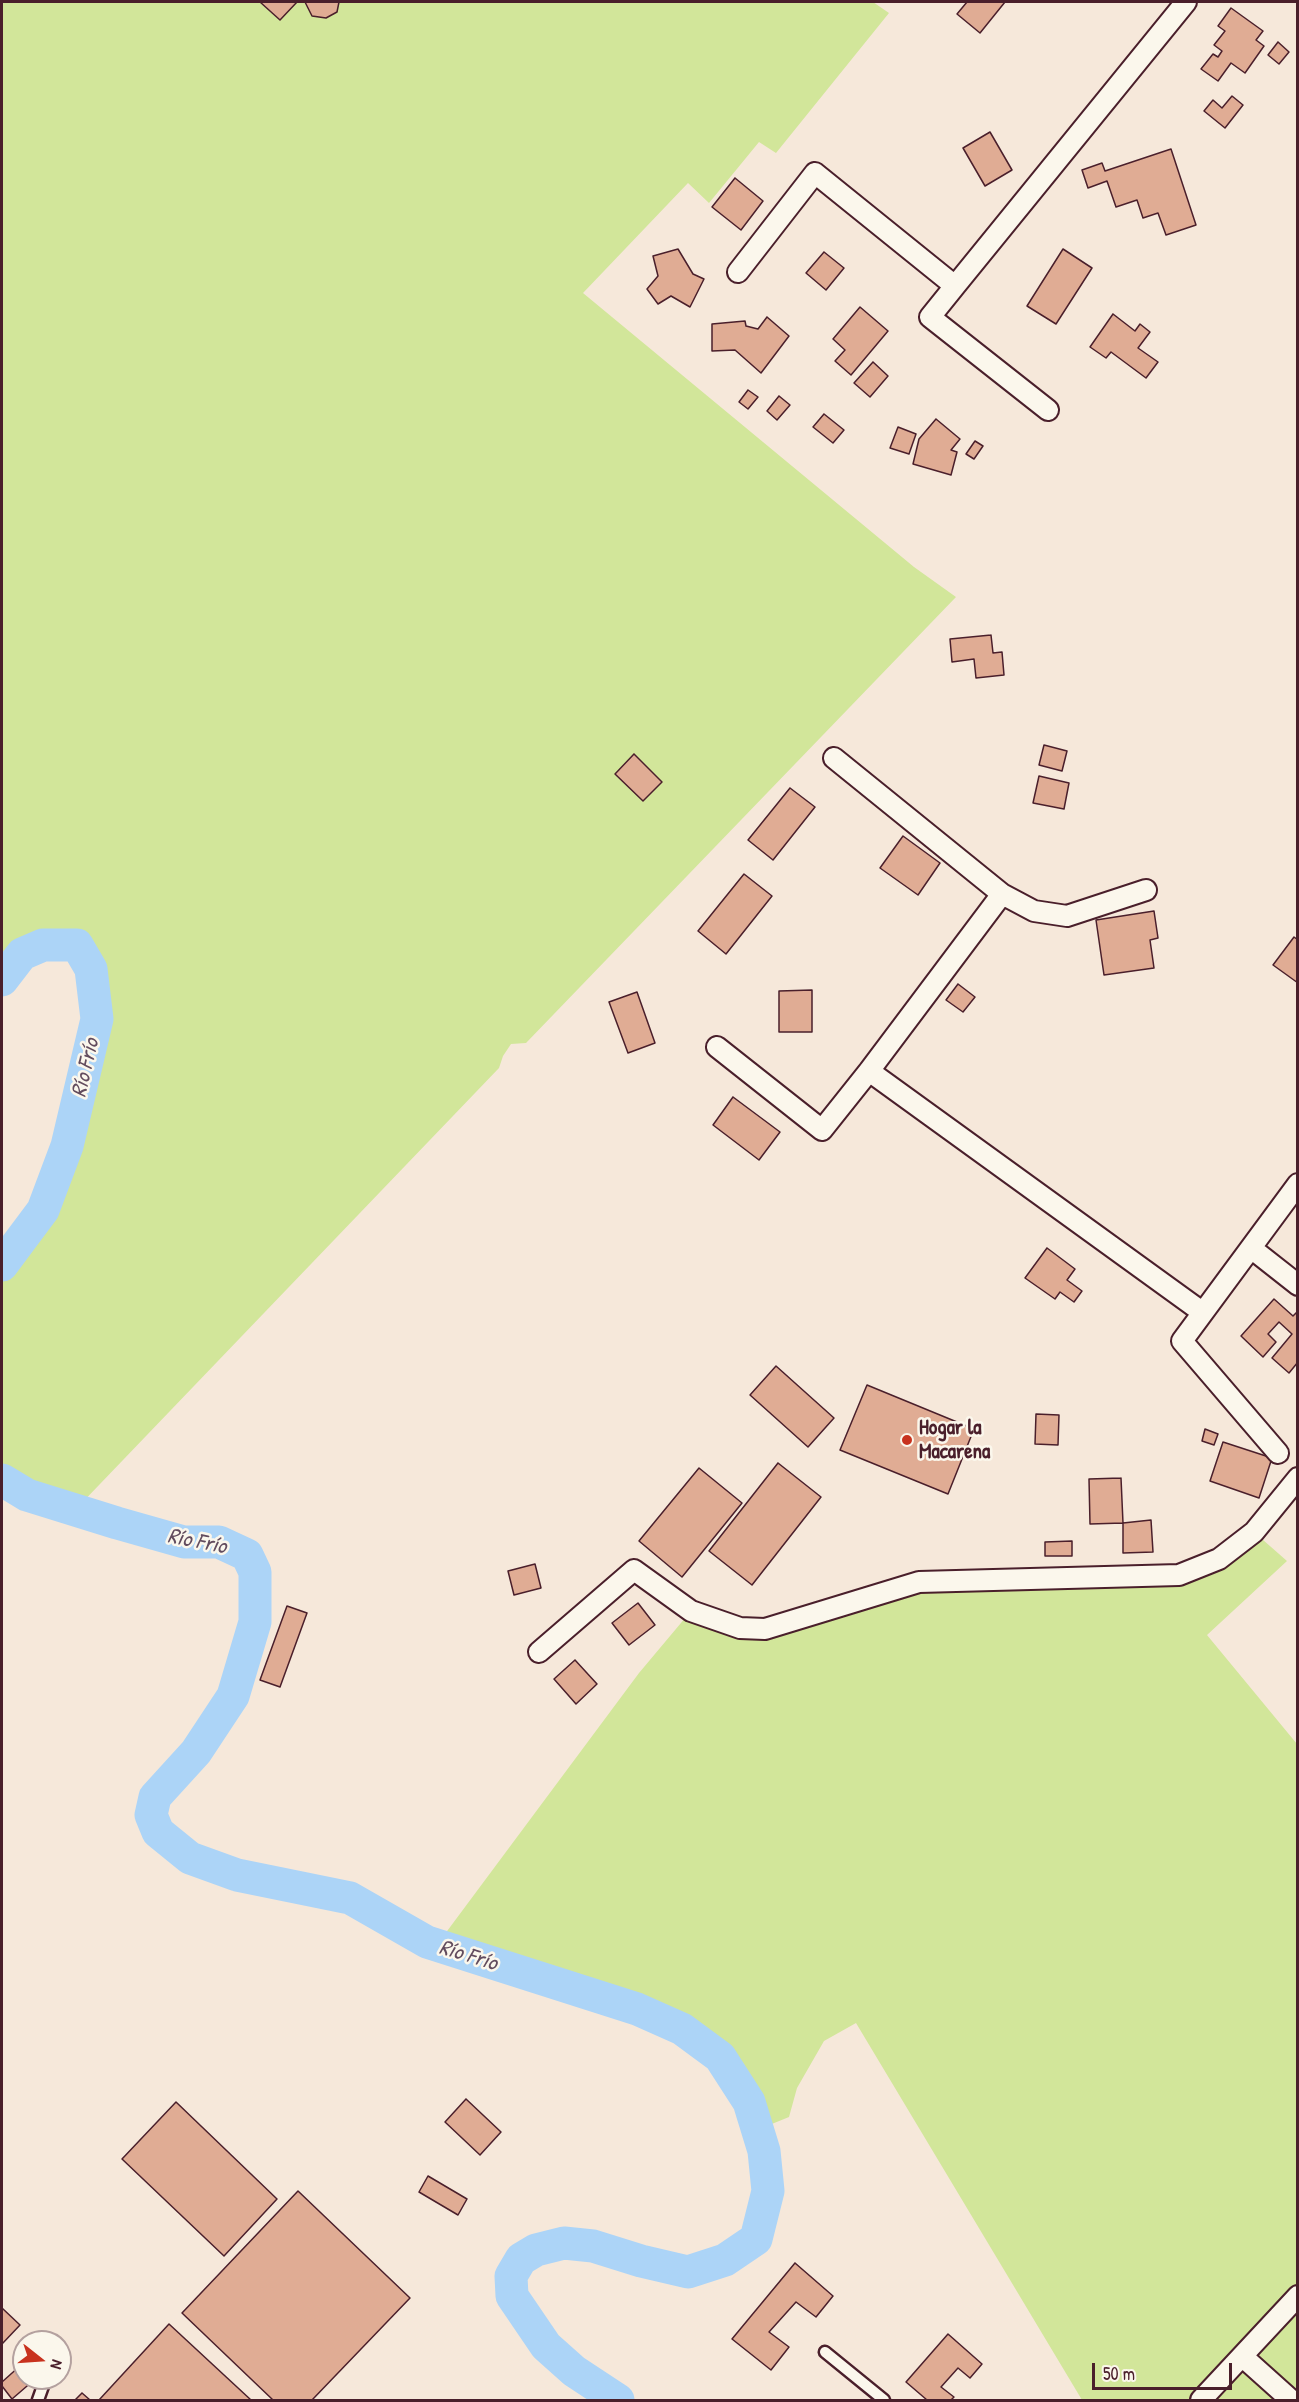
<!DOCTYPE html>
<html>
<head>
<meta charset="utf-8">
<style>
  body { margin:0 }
  #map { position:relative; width:1299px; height:2402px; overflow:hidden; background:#f6e8da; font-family:"Patrick Hand",sans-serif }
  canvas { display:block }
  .frame { position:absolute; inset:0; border:3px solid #4a1f2b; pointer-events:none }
  .north { position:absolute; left:12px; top:2330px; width:60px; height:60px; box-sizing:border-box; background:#fbf7ec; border:2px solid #b4a19f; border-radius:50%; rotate:107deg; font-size:16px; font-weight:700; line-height:24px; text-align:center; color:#4a1f2b }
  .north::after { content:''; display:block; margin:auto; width:21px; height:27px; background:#c8321e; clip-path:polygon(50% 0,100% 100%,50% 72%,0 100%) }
  .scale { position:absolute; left:1092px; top:2363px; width:140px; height:27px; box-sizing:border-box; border:3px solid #4a1f2b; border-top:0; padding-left:8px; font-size:18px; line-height:21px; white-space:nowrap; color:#4a1f2b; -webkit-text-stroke:4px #fbf7ec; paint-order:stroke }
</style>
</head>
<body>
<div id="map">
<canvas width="1299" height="2402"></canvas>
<div class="frame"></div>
<div class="north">N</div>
<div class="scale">50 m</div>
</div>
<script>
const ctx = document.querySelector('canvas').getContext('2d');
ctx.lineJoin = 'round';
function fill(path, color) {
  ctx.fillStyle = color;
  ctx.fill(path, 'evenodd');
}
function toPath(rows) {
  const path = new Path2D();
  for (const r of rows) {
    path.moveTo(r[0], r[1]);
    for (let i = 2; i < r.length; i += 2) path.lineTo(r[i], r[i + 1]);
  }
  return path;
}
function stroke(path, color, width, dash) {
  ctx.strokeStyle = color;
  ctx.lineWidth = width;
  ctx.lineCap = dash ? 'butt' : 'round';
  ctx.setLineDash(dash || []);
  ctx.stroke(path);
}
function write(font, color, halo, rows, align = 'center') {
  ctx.font = font + ' "Patrick Hand",sans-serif';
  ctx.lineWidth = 5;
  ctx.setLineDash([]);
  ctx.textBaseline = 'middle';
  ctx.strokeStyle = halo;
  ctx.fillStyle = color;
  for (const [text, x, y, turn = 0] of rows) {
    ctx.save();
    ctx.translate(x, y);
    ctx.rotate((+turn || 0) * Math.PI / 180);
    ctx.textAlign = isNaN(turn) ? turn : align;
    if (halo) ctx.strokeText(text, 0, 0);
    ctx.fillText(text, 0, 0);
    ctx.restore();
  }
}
fill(toPath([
  [2,2,873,2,889,13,776,153,759,142,709,203,688,183,583,293,914,567,956,597,526,1043,511,1044,503,1056,499,1068,76,1509,27,1495,2,1480,2,1265,43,1211,67,1146,97,1019,91,969,77,945,43,945,22,954,2,980],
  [1254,1532,1287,1561,1207,1635,1297,1744,1297,2400,1082,2400,856,2023,824,2041,797,2088,789,2117,757,2130,749,2102,720,2057,682,2029,637,2009,436,1946,639,1673,691,1611,740,1628,919,1582,1179,1575]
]), '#d2e69a');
stroke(toPath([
  [2,980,22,954,43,945,77,945,91,969,97,1019,67,1146,43,1210,2,1265],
  [2,1480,27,1495,117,1523,184,1542,219,1542,247,1555,255,1572,255,1622,233,1696,196,1752,155,1797,151,1815,158,1832,190,1858,237,1875,350,1898,427,1942,637,2009,682,2029,720,2057,749,2102,764,2151,768,2191,756,2239,725,2260,688,2272,641,2261,593,2246,564,2243,536,2250,521,2259,511,2276,512,2296,546,2346,574,2371,618,2400]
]), '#acd4f7', 33);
const building = toPath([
  [260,2,297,2,280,20,260,2],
  [305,2,339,2,337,12,326,18,312,16,305,2],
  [967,2,1005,2,980,33,957,14,967,2],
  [1231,8,1263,31,1256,40,1264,46,1245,73,1231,63,1218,81,1201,69,1213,54,1218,57,1222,51,1214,45,1225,31,1218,26,1231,8],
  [1278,42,1289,52,1279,64,1268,55,1278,42],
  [1232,96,1243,105,1225,128,1204,111,1213,100,1222,108,1232,96],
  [990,132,1012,170,985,186,963,148,990,132],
  [1171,149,1196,225,1166,235,1158,213,1143,218,1137,200,1116,207,1107,181,1088,188,1082,170,1102,163,1105,171,1171,149],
  [735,178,763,201,741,230,712,207,735,178],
  [678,249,693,274,704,279,690,307,671,296,658,304,647,289,658,276,653,256,678,249],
  [1063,249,1092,268,1056,324,1027,306,1063,249],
  [824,252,844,268,826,290,806,273,824,252],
  [860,307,888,331,851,375,835,361,845,350,833,339,860,307],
  [1113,314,1135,331,1140,324,1150,332,1138,348,1158,362,1146,378,1111,352,1106,358,1090,347,1113,314],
  [767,317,789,336,761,373,735,350,712,351,712,324,745,321,746,326,758,329,767,317],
  [873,362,888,376,870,397,854,383,873,362],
  [748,390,758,397,748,409,739,402,748,390],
  [779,396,790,405,777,420,767,411,779,396],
  [824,414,844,430,833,443,813,427,824,414],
  [936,419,960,439,951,450,957,452,951,475,913,464,919,439,936,419],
  [898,427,916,434,909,454,890,448,898,427],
  [975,441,983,446,974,459,966,454,975,441],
  [991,635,993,653,1002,652,1004,675,976,678,974,659,952,662,950,639,991,635],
  [1044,745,1067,751,1062,771,1039,765,1044,745],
  [634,754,662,782,643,801,615,774,634,754],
  [1039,776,1069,783,1064,809,1033,803,1039,776],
  [790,788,815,807,773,860,748,840,790,788],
  [903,836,940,863,918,895,880,868,903,836],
  [744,874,772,896,726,954,698,931,744,874],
  [1154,911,1158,938,1150,940,1154,968,1104,975,1096,920,1154,911],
  [1294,937,1298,940,1298,983,1273,965,1294,937],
  [958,984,975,997,963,1012,946,1000,958,984],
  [812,990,812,1032,779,1032,779,991,812,990],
  [637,992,655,1043,628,1053,609,1002,637,992],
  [733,1097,780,1132,759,1160,713,1125,733,1097],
  [1047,1248,1075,1269,1067,1280,1082,1291,1074,1302,1060,1292,1055,1299,1025,1278,1047,1248],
  [1274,1299,1293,1316,1298,1311,1298,1362,1289,1373,1272,1358,1292,1334,1279,1322,1268,1334,1276,1342,1263,1357,1241,1336,1274,1299],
  [776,1366,834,1418,808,1447,750,1395,776,1366],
  [867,1385,974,1429,948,1494,840,1450,867,1385],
  [1036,1414,1059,1415,1058,1445,1035,1444,1036,1414],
  [1205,1429,1218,1434,1214,1445,1202,1441,1205,1429],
  [1223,1442,1272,1458,1259,1498,1210,1481,1223,1442],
  [778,1463,821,1497,752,1585,709,1551,778,1463],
  [699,1468,742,1503,682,1577,639,1541,699,1468],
  [1121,1478,1123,1523,1090,1524,1089,1479,1121,1478],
  [1151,1520,1153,1552,1123,1553,1123,1523,1151,1520],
  [1072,1541,1072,1556,1045,1556,1045,1542,1072,1541],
  [535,1564,541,1588,514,1595,508,1571,535,1564],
  [638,1603,655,1625,629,1645,612,1623,638,1603],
  [287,1606,307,1613,280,1687,260,1680,287,1606],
  [575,1660,597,1684,576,1704,554,1679,575,1660],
  [466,2099,501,2132,480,2155,445,2122,466,2099],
  [176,2102,277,2199,224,2256,122,2159,176,2102],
  [428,2176,467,2199,458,2215,419,2192,428,2176],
  [298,2191,410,2298,312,2400,273,2400,182,2313,298,2191],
  [795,2263,833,2296,816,2317,796,2302,769,2332,789,2347,771,2370,732,2339,795,2263],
  [2,2308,20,2325,2,2344,2,2308],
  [169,2324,251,2400,99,2400,169,2324],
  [948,2334,982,2364,970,2378,958,2368,941,2387,954,2397,951,2400,927,2400,906,2382,948,2334],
  [21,2365,24,2368,24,2378,34,2380,12,2399,2,2386,2,2382,21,2365],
  [82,2393,90,2400,75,2400,82,2393]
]);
fill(building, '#e0ac94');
stroke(building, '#4a1f2b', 1.5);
const lane = toPath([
  [825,2352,884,2400],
  [38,2400,43,2386]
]);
const street = toPath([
  [738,272,815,173,955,286,1186,2],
  [955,286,930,317,1048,410],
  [834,758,1002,894,1034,911,1067,916,1146,890],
  [717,1047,822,1130,869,1071,1002,894],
  [869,1071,1202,1312],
  [1251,1248,1298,1285],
  [1278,1453,1182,1341,1298,1184],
  [539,1652,634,1570,691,1611,740,1628,765,1629,919,1582,1179,1575,1219,1559,1254,1532,1298,1478],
  [1243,2357,1291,2400],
  [1201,2400,1298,2296]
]);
stroke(lane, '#4a1f2b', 15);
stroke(street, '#4a1f2b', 24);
stroke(lane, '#fbf7ec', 10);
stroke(street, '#fbf7ec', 20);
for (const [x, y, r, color] of [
  [907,1440,6,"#c8321e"]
]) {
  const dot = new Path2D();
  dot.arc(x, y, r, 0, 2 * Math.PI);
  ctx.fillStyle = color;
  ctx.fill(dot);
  stroke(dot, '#fbf7ec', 2);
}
write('bold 21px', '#4a1f2b', '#fbf7ec', [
  ["Hogar la",919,1428],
  ["Macarena",919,1452]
], 'left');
write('italic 22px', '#624c5e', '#fbf7ec', [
  ["Río Frío",86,1068,-77],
  ["Río Frío",197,1542,11],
  ["Río Frío",468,1956,17]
]);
</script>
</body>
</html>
